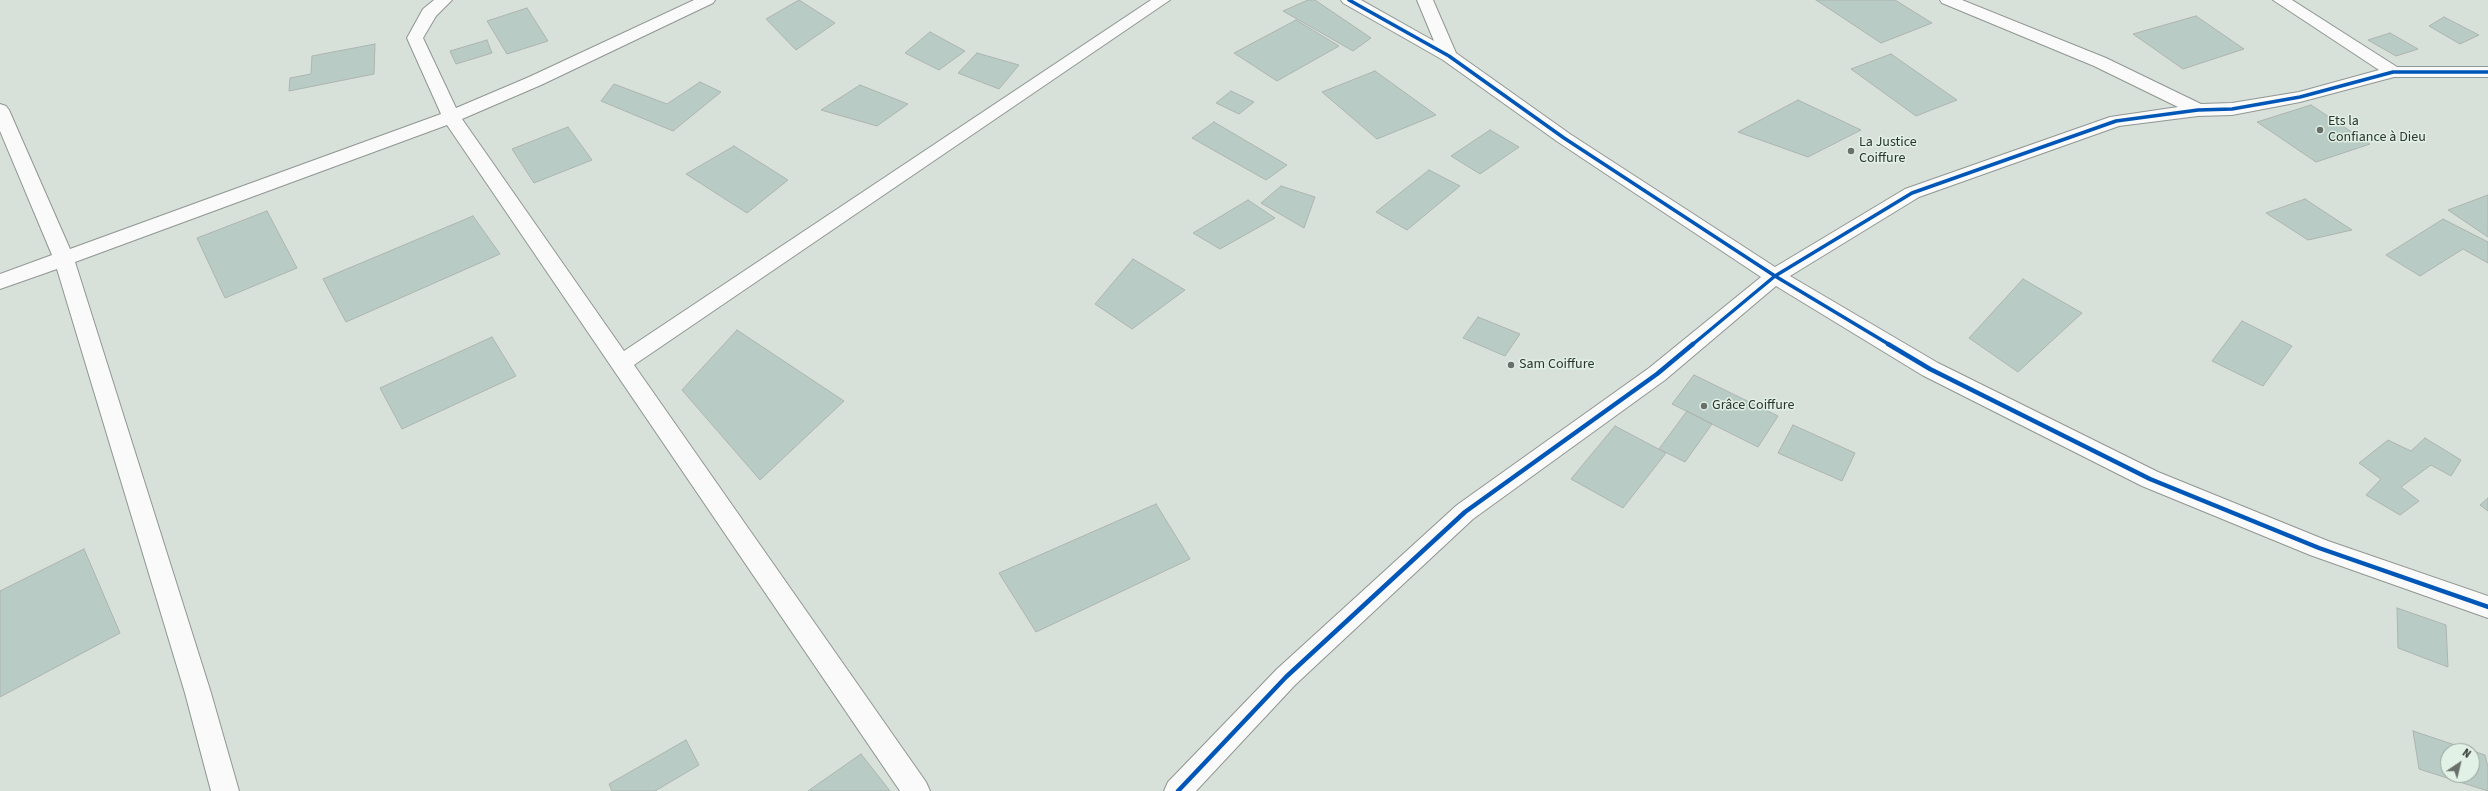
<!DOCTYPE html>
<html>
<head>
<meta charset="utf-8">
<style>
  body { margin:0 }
  #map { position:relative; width:2488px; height:791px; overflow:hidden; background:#d8e0da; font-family:"Source Sans 3",sans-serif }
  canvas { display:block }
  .north { position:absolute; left:2440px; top:743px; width:40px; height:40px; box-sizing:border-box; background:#e1f1e6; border:1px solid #99a59d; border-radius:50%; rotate:35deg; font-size:11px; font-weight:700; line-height:16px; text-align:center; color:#2d342f }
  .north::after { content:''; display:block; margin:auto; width:14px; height:18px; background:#69706b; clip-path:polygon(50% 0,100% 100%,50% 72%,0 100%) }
</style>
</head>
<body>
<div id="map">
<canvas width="2488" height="791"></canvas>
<div class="north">N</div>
</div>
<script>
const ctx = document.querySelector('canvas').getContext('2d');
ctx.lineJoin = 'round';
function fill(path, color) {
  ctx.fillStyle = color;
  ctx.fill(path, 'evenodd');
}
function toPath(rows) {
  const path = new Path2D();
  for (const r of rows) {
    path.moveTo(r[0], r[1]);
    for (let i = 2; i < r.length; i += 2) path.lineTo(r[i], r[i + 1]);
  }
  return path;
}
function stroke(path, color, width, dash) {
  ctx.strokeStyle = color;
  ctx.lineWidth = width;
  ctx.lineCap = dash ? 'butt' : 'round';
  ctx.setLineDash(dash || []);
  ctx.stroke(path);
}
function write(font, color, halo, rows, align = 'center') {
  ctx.font = font + ' "Source Sans 3",sans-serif';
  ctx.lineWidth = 3;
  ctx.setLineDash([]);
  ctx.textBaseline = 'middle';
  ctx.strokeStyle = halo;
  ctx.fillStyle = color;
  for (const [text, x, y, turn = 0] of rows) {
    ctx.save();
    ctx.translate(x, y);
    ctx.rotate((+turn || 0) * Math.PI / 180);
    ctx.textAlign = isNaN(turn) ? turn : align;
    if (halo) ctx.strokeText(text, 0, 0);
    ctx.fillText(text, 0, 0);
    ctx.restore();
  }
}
const building = toPath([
  [799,0,835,23,796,50,766,19,799,0],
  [1308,0,1315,0,1371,38,1353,51,1283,11,1308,0],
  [1816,0,1895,0,1932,23,1881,43,1816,0],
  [527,8,548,41,507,54,487,21,527,8],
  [2196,16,2244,49,2183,69,2133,34,2196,16],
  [2444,17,2479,35,2460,44,2429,26,2444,17],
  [1296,20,1339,46,1277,81,1234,53,1296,20],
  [930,32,965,51,939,70,905,53,930,32],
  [2390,33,2418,49,2396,56,2368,40,2390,33],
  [487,40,492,53,456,64,450,51,487,40],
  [375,44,374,74,289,91,290,78,311,74,312,56,375,44],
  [977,53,1019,65,999,89,958,73,977,53],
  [1891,54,1957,100,1916,116,1851,69,1891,54],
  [1375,71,1436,115,1377,139,1322,92,1375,71],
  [700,82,721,92,673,131,601,101,614,84,667,104,700,82],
  [860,85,908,104,877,126,821,110,860,85],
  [1231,91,1254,102,1239,114,1216,103,1231,91],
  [1798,100,1861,130,1808,157,1738,132,1798,100],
  [2311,105,2370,144,2316,162,2257,122,2311,105],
  [1214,122,1287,165,1266,180,1192,138,1214,122],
  [568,127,592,160,534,183,512,149,568,127],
  [1490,130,1519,147,1480,174,1451,156,1490,130],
  [734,146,788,180,747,213,686,174,734,146],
  [1429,170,1460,186,1407,230,1376,212,1429,170],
  [1281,186,1315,197,1304,228,1261,203,1281,186],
  [2488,195,2488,237,2448,210,2488,195],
  [2305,199,2352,230,2308,240,2266,213,2305,199],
  [1248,200,1275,218,1220,249,1193,233,1248,200],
  [267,211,297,268,225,298,197,238,267,211],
  [473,216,500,254,346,322,323,279,473,216],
  [2443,219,2488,242,2488,263,2463,249,2420,276,2386,255,2443,219],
  [1133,259,1185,290,1132,329,1095,304,1133,259],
  [2023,279,2082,313,2018,372,1969,338,2023,279],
  [1478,317,1520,334,1505,356,1463,338,1478,317],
  [2242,321,2292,346,2263,386,2212,361,2242,321],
  [737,330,844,401,760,480,682,390,737,330],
  [492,337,516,376,402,429,380,388,492,337],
  [1694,375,1778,416,1758,447,1672,404,1694,375],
  [1687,411,1712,424,1685,462,1659,449,1687,411],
  [1793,425,1855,453,1842,481,1778,453,1793,425],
  [1615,426,1666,453,1623,508,1571,479,1615,426],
  [2425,438,2461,460,2451,476,2431,465,2401,487,2419,501,2400,515,2366,495,2381,479,2359,463,2388,440,2411,451,2425,438],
  [2488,498,2488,511,2480,505,2488,498],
  [1156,504,1190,559,1036,632,999,573,1156,504],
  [84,549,120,633,0,697,0,591,84,549],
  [2397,608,2446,625,2448,667,2398,648,2397,608],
  [2413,731,2485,755,2488,767,2488,791,2419,769,2413,731],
  [2448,751,2472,751,2472,775,2448,775,2448,751],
  [686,740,699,765,655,791,612,791,609,784,686,740],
  [861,754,890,791,808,791,861,754]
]);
fill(building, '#b9cbc5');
stroke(building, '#adb4b0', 1);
const minor = toPath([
  [434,0,452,0,436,16,423,38,456,108,529,77,694,0,715,0,713,3,541,85,462,119,624,351,1151,0,1170,0,634,365,926,782,930,791,900,791,447,125,75,262,211,693,239,791,211,791,185,693,57,269,0,289,0,274,52,255,0,131,0,104,6,106,9,110,70,249,441,114,407,38,423,9,434,0],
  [1341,0,1361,0,1434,41,1417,0,1433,0,1456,53,1570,134,1775,267,1905,189,2110,117,2178,107,2094,66,1942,3,1940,0,1962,0,2106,58,2201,104,2232,103,2299,92,2379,70,2273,0,2292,0,2397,67,2488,67,2488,77,2394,77,2300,102,2232,115,2198,116,2119,126,1919,197,1790,276,1938,363,2158,472,2328,541,2488,596,2488,618,2310,555,2142,486,1922,375,1776,286,1665,380,1473,519,1295,685,1196,791,1164,791,1168,782,1277,669,1457,505,1649,368,1761,277,1558,142,1443,60,1343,3,1341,0]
]);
stroke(minor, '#909692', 2);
fill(minor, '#f9faf9');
stroke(toPath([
  [1349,0,1449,56,1564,138,1775,276,1890,345],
  [1692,345,1775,276,1912,193,2116,121,2198,110,2232,109,2300,97,2393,72,2488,72]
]), '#0057b8', 3.5);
stroke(toPath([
  [1888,344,1930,369,2150,479,2319,548,2488,607],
  [1178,791,1286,677,1465,512,1657,374,1693,344]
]), '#0057b8', 4.5);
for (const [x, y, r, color] of [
  [2320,130,4,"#69706b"],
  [1851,151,4,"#69706b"],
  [1511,365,4,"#69706b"],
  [1704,406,4,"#69706b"]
]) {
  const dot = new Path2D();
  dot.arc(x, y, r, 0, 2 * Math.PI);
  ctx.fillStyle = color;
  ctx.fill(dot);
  stroke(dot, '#e1f1e6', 1.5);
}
write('14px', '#2d342f', '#e1f1e6', [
  ["Ets la",2328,122],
  ["Confiance à Dieu",2328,138],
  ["La Justice",1859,143],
  ["Coiffure",1859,159],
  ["Sam Coiffure",1519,365],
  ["Grâce Coiffure",1712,406]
], 'left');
</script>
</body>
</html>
